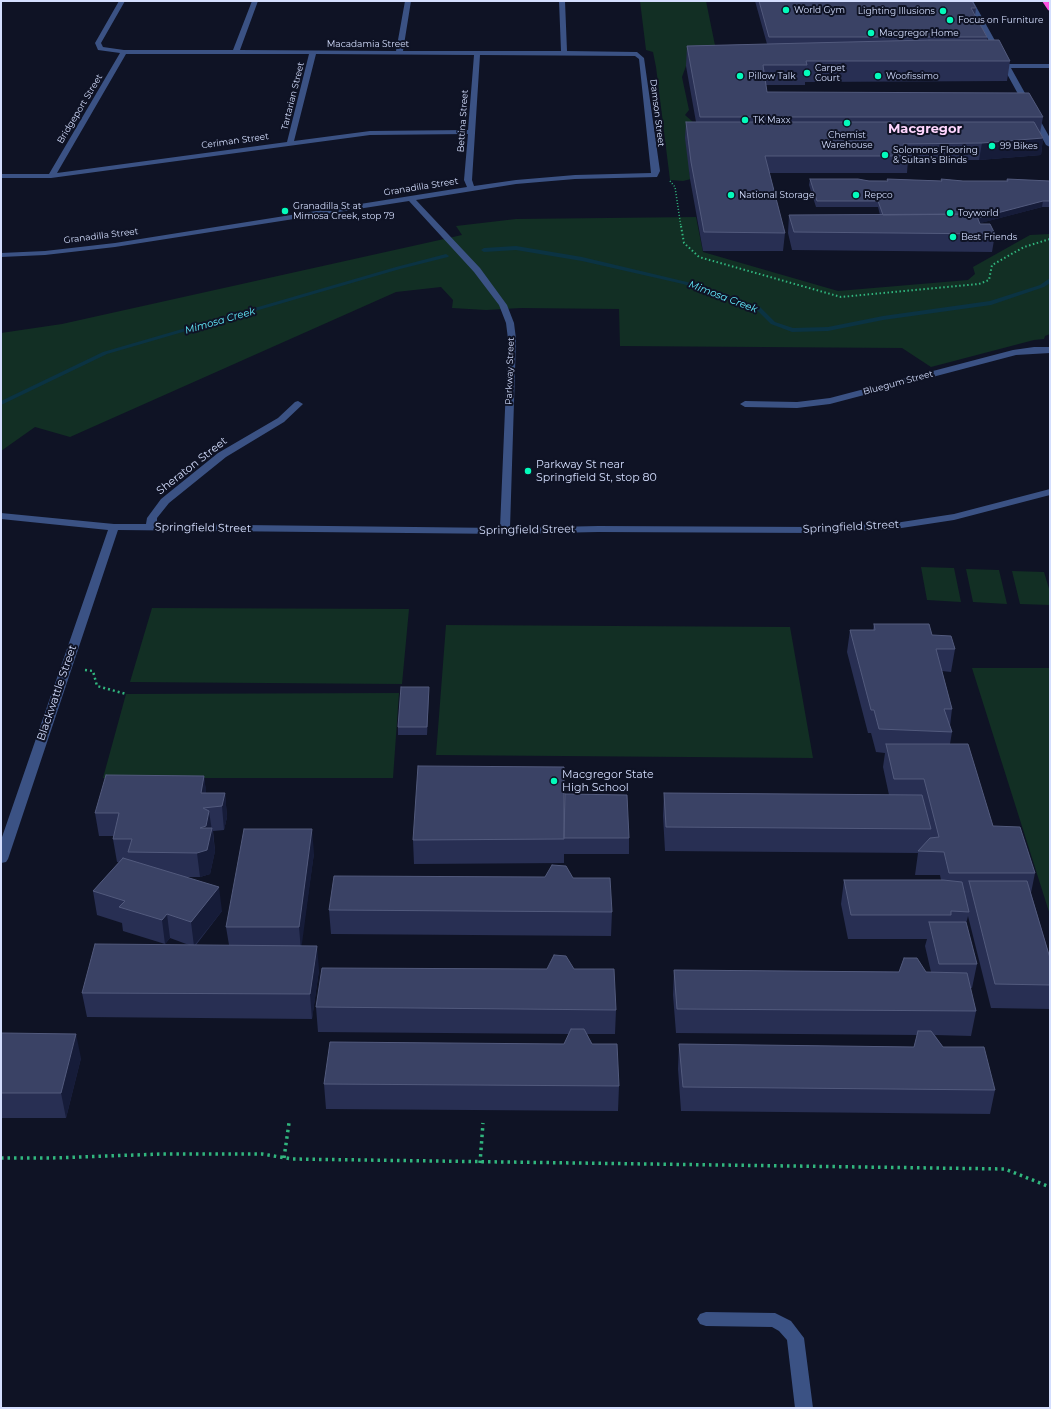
<!DOCTYPE html>
<html>
<head>
<meta charset="utf-8">
<style>
  body { margin:0 }
  #map { position:relative; width:1051px; height:1409px; overflow:hidden; background:#0f1325; font-family:Montserrat,sans-serif }
  canvas { display:block }
  .frame { position:absolute; inset:0; border:2px solid #d4defe; pointer-events:none }
</style>
</head>
<body>
<div id="map">
<canvas width="1051" height="1409"></canvas>
<div class="frame"></div>
</div>
<script>
const ctx = document.querySelector('canvas').getContext('2d');
ctx.lineJoin = 'round';
function fill(path, color) {
  ctx.fillStyle = color;
  ctx.fill(path, 'evenodd');
}
function toPath(rows) {
  const path = new Path2D();
  for (const r of rows) {
    path.moveTo(r[0], r[1]);
    for (let i = 2; i < r.length; i += 2) path.lineTo(r[i], r[i + 1]);
  }
  return path;
}
function stroke(path, color, width, dash) {
  ctx.strokeStyle = color;
  ctx.lineWidth = width;
  ctx.lineCap = dash ? 'butt' : 'round';
  ctx.setLineDash(dash || []);
  ctx.stroke(path);
}
function write(font, color, halo, rows, align = 'center') {
  ctx.font = font + ' Montserrat,sans-serif';
  ctx.lineWidth = 4;
  ctx.setLineDash([]);
  ctx.textBaseline = 'middle';
  ctx.strokeStyle = halo;
  ctx.fillStyle = color;
  for (const [text, x, y, turn = 0] of rows) {
    ctx.save();
    ctx.translate(x, y);
    ctx.rotate((+turn || 0) * Math.PI / 180);
    ctx.textAlign = isNaN(turn) ? turn : align;
    if (halo) ctx.strokeText(text, 0, 0);
    ctx.fillText(text, 0, 0);
    ctx.restore();
  }
}
fill(toPath([
  [640,1,706,1,719,65,686,66,682,77,689,110,685,115,693,122,689,172,691,179,683,181,670,180,656,67,653,52,646,50],
  [696,217,703,252,838,291,968,280,975,274,973,267,1030,235,1050,234,1050,334,1045,336,1044,339,1034,340,931,367,902,348,620,346,619,309,521,308,486,310,452,308,453,300,441,287,396,292,70,437,35,427,1,451,1,333,62,324,462,235,456,226,516,219],
  [921,567,954,568,961,602,927,600],
  [966,569,999,570,1007,604,973,602],
  [1012,571,1044,572,1050,592,1050,605,1020,604],
  [152,608,409,609,402,684,130,682],
  [446,625,790,627,813,758,436,755],
  [972,668,1050,668,1050,915],
  [399,693,393,778,103,778,126,694]
]), '#122f24');
fill(toPath([
  [516,246,582,257,687,282,760,307,775,322,793,328,828,327,883,316,990,301,1040,285,1050,278,1050,283,1044,287,991,305,883,320,828,331,792,332,771,324,756,309,683,284,582,261,516,250,484,252,481,250,484,248,516,246],
  [446,254,449,256,448,257,400,269,107,354,1,405,1,401,103,352,396,267,446,254]
]), '#0b3343');
stroke(toPath([
  [670,181,675,187,681,227]
]), '#31b67e', 1.5, [1, 2]);
stroke(toPath([
  [681,226,684,243,699,257,841,297,979,284,989,280,992,265,1024,247,1050,239]
]), '#31b67e', 2, [1.5, 2.5]);
stroke(toPath([
  [85,670,93,671,97,686,126,694]
]), '#31b67e', 2.5, [2, 3]);
stroke(toPath([
  [1,1158,52,1158,162,1154,262,1154,292,1159,1005,1169,1050,1187],
  [284,1158,289,1123],
  [480,1163,483,1123]
]), '#31b67e', 3.5, [2.5, 4]);
fill(toPath([
  [119,1,125,1,101,43,103,47,124,50,233,50,252,1,258,1,240,50,396,51,405,1,411,1,403,51,561,51,559,1,565,1,567,51,637,52,644,58,660,171,657,177,575,179,516,184,416,200,480,268,507,305,514,323,516,339,510,528,598,526,815,527,895,523,954,514,1050,489,1050,495,954,520,895,529,815,533,598,532,505,534,118,530,8,859,6,862,1,863,1,840,108,530,1,519,1,513,114,524,146,524,147,518,161,499,218,453,278,418,295,402,298,401,303,404,284,422,226,457,169,503,157,518,157,524,500,528,508,339,506,323,499,305,474,272,409,201,115,247,45,255,1,257,1,253,45,251,115,243,467,187,464,180,468,134,370,135,51,178,1,178,1,174,49,174,120,53,98,50,95,43,119,1],
  [126,54,309,54,287,142,57,173,126,54],
  [316,54,474,55,468,130,370,131,294,141,316,54],
  [480,55,635,56,639,59,651,173,575,175,516,180,474,186,472,180,480,55],
  [967,1,973,1,1008,64,1050,64,1050,68,1011,68,1050,138,1050,147,1046,145,967,1],
  [1034,347,1050,347,1050,353,1016,355,830,404,797,408,745,407,740,404,745,401,797,402,830,398,1013,350,1034,347],
  [706,1312,775,1313,791,1321,804,1338,813,1408,795,1408,787,1340,779,1331,772,1327,706,1326,700,1324,697,1319,700,1314,706,1312]
]), '#3b5284');
fill(toPath([
  [1042,1,1048,1,1050,4,1050,11,1048,10,1042,1]
]), '#fd51e1');
fill(toPath([
  [755,1,972,1,976,8,975,16,987,37,987,40,1010,61,1007,81,805,82,805,85,766,85,767,92,1043,117,1040,133,1043,138,1041,155,979,160,908,160,907,173,769,173,785,233,783,251,703,251,690,179,685,138,686,122,696,122,686,66,687,46,767,44],
  [810,179,887,181,887,179,941,181,941,179,963,181,1006,181,1007,179,1050,181,1050,207,1042,207,980,223,980,224,995,234,992,252,792,250,788,233,789,215,880,215,878,207,816,207,809,185],
  [874,624,932,635,955,649,951,672,942,671,952,709,950,726,952,732,950,744,993,826,1035,873,1031,893,1050,958,1050,1009,991,1008,968,916,966,924,977,964,972,988,970,988,976,1011,971,1036,935,1035,943,1047,995,1090,990,1114,681,1111,678,1069,679,1044,914,1047,917,1035,676,1033,673,995,674,970,931,972,925,946,927,939,848,939,841,904,844,880,941,880,940,875,915,875,918,853,665,851,663,816,664,793,889,795,883,767,885,753,876,752,871,733,868,733,847,652,850,630,873,630],
  [429,695,427,735,398,735,398,727],
  [204,776,206,793,225,793,227,817,224,830,213,831,215,851,210,874,200,877,187,877,222,911,196,945,229,945,226,927,314,853,301,945,319,970,312,1019,87,1017,82,993,189,945,170,938,165,944,123,931,122,923,97,915,93,891,119,862,117,862,113,839,113,836,99,836,95,813],
  [564,808,629,838,629,854,564,854,564,863,414,864,413,840],
  [573,878,612,912,611,936,331,934,329,910],
  [574,969,616,1010,615,1034,587,1034,592,1044,619,1086,618,1111,326,1109,324,1084,564,1044,569,1034,318,1032,316,1007],
  [1,1033,81,1058,66,1118,1,1118]
]), '#282f53');
fill(toPath([
  [1043,138,1041,155,979,160,982,143],
  [1043,201,1042,207,977,224,978,218],
  [429,687,429,695,427,735,427,727],
  [204,776,207,799,203,808,201,793],
  [225,793,227,817,224,830,222,806],
  [209,811,212,831,212,828,215,851,210,874,200,877,197,853,200,828],
  [312,829,314,853,301,951,299,927],
  [219,887,222,911,194,946,191,922],
  [167,914,170,938,165,944,162,920],
  [317,946,319,970,312,1019,310,994],
  [76,1034,81,1058,66,1118,61,1093]
]), '#161c39');
const building = toPath([
  [759,1,972,1,976,8,971,8,987,37,769,37,759,1],
  [929,40,999,40,1010,61,806,61,807,65,763,65,767,92,1029,93,1043,117,700,117,687,46,929,40],
  [686,122,1034,122,1043,138,982,143,903,144,909,156,765,156,785,233,704,232,691,162,686,122],
  [810,179,858,179,869,181,888,181,887,179,942,181,941,179,963,181,1008,181,1007,179,1050,181,1050,201,1043,201,978,218,976,214,883,215,878,201,817,201,810,179],
  [976,214,980,224,990,224,995,234,794,232,789,215,976,214],
  [874,624,929,624,932,635,951,636,955,649,936,649,952,709,944,709,952,732,879,729,874,710,871,710,850,630,875,630,874,624],
  [401,687,429,687,427,727,398,727,401,687],
  [886,744,968,744,993,826,1020,827,1035,873,949,873,944,852,918,851,930,838,939,837,924,779,894,779,886,744],
  [418,766,564,767,564,839,413,840,418,766],
  [106,775,204,776,201,793,225,793,222,806,203,808,209,811,206,826,200,828,212,828,207,850,197,853,128,852,132,839,113,839,119,813,95,813,106,775],
  [664,793,922,795,931,829,666,827,664,793],
  [565,794,627,795,629,838,564,838,565,794],
  [244,829,312,829,299,927,226,927,244,829],
  [123,858,219,887,191,922,167,914,162,920,119,907,125,901,93,891,123,858],
  [552,865,566,866,573,878,610,878,612,912,329,910,334,876,545,877,552,865],
  [844,880,943,880,962,882,969,912,951,911,951,915,851,915,844,880],
  [969,881,1027,881,1050,958,1050,985,995,984,969,881],
  [929,922,966,922,977,964,939,964,929,922],
  [95,944,317,946,310,994,82,993,95,944],
  [554,955,566,956,574,969,614,969,616,1010,316,1007,322,968,547,969,554,955],
  [904,958,917,958,926,972,967,973,976,1011,677,1009,674,970,899,972,904,958],
  [571,1029,584,1029,592,1044,617,1044,619,1086,324,1084,330,1042,564,1044,571,1029],
  [918,1031,931,1031,943,1047,984,1047,995,1090,683,1087,679,1044,914,1047,918,1031],
  [1,1033,76,1034,61,1093,1,1093,1,1033]
]);
fill(building, '#3a4265');
stroke(building, '#525a7d', 1);
for (const [x, y, r, color] of [
  [786,10,4,"#03fbbb"],
  [943,11,4,"#03fbbb"],
  [950,20,4,"#03fbbb"],
  [871,33,4,"#03fbbb"],
  [807,73,4,"#03fbbb"],
  [740,76,4,"#03fbbb"],
  [878,76,4,"#03fbbb"],
  [745,120,4,"#03fbbb"],
  [847,123,4,"#03fbbb"],
  [992,146,4,"#03fbbb"],
  [885,155,4,"#03fbbb"],
  [731,195,4,"#03fbbb"],
  [856,195,4,"#03fbbb"],
  [285,211,4,"#03fbbb"],
  [950,213,4,"#03fbbb"],
  [953,237,4,"#03fbbb"],
  [528,471,4,"#03fbbb"],
  [554,781,4,"#03fbbb"]
]) {
  const dot = new Path2D();
  dot.arc(x, y, r, 0, 2 * Math.PI);
  ctx.fillStyle = color;
  ctx.fill(dot);
  stroke(dot, '#0f1325', 1.5);
}
write('9px', '#d4defe', '#0f1325', [
  ["World Gym",794,10],
  ["Lighting Illusions",935,11,"right"],
  ["Focus on Furniture",958,20],
  ["Macgregor Home",879,33],
  ["Carpet",815,68],
  ["Court",815,78],
  ["Pillow Talk",748,76],
  ["Woofissimo",886,76],
  ["TK Maxx",753,120],
  ["Chemist",847,135,"center"],
  ["Warehouse",847,145,"center"],
  ["99 Bikes",1000,146],
  ["Solomons Flooring",893,150],
  ["& Sultan's Blinds",893,160],
  ["National Storage",739,195],
  ["Repco",864,195],
  ["Granadilla St at",293,206],
  ["Mimosa Creek, stop 79",293,216],
  ["Toyworld",958,213],
  ["Best Friends",961,237]
], 'left');
write('9px', '#d4defe', '#0f1325', [
  ["Macadamia Street",368,44],
  ["Tartarian Street",293,96,-76],
  ["Bridgeport Street",80,109,-59],
  ["Damson Street",657,113,83],
  ["Bettina Street",463,121,-86],
  ["Ceriman Street",235,141,-8],
  ["Granadilla Street",421,187,-9],
  ["Granadilla Street",101,236,-7],
  ["Parkway Street",510,371,-88],
  ["Bluegum Street",898,383,-15]
]);
write('italic 10px', '#63edfd', '#0f1325', [
  ["Mimosa Creek",723,297,21],
  ["Mimosa Creek",220,321,-16]
]);
write('11px', '#d4defe', '#0f1325', [
  ["Parkway St near",536,465],
  ["Springfield St, stop 80",536,478],
  ["Macgregor State",562,775],
  ["High School",562,788]
], 'left');
write('11px', '#d4defe', '#0f1325', [
  ["Sheraton Street",192,466,-38],
  ["Springfield Street",851,527,-3],
  ["Springfield Street",203,528,1],
  ["Springfield Street",527,530,-1],
  ["Blackwattle Street",57,693,-71]
]);
write('bold 13px', '#ffd6fe', '#0f1325', [
  ["Macgregor",925,129]
]);
</script>
</body>
</html>
